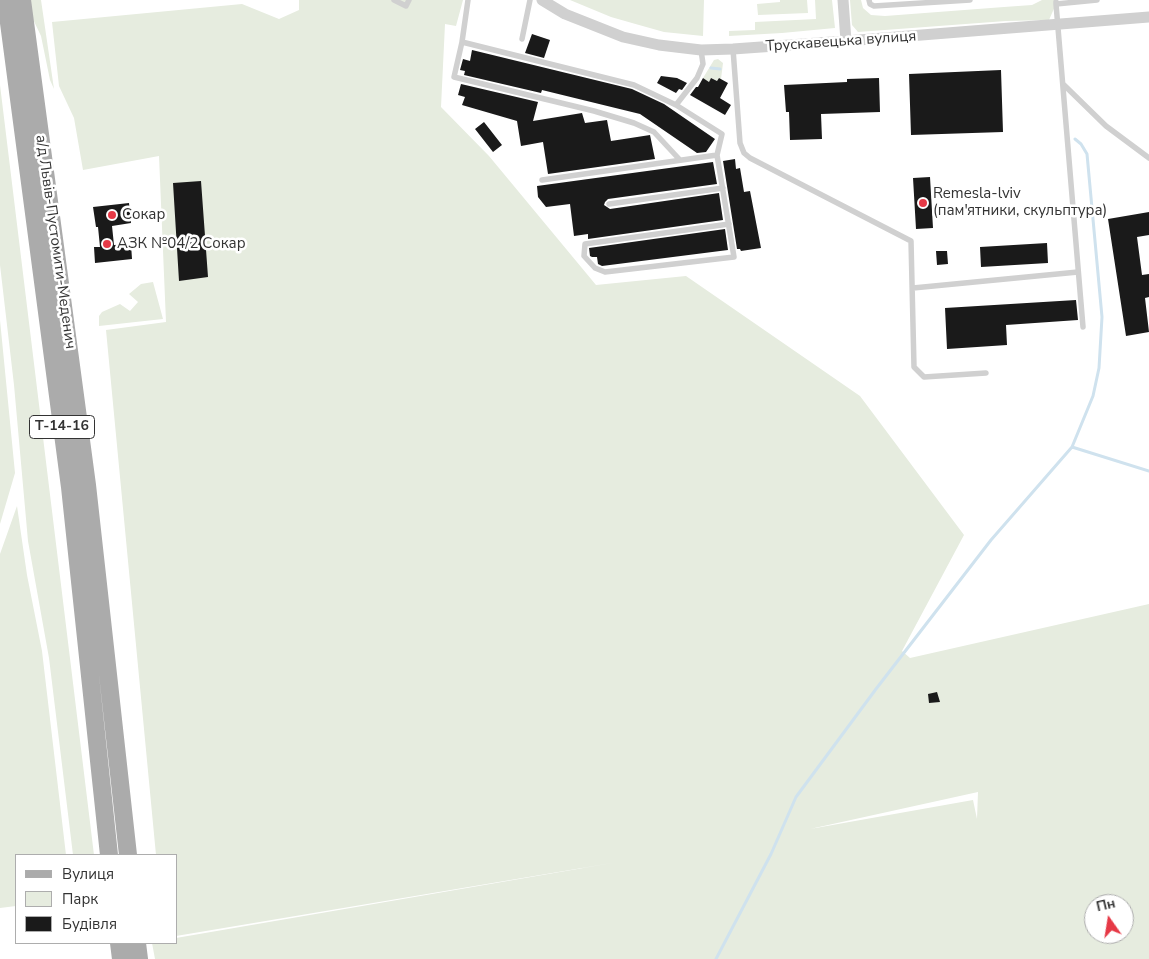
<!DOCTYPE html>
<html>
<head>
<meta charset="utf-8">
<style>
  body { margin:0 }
  #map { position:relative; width:1149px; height:959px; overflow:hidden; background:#fff; font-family:"Nunito Sans",sans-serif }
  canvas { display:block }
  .legend { position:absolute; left:15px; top:854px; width:162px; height:90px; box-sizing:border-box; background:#fff; border:1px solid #adadad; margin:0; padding:6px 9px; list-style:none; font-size:15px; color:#333 }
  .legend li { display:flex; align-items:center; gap:10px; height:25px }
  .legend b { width:25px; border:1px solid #adadad }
  .north { position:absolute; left:1084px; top:894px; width:50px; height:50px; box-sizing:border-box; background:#fff; border:1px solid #adadad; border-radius:50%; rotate:347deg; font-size:14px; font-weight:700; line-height:20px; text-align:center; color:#333 }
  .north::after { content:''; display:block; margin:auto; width:18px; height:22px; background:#e63946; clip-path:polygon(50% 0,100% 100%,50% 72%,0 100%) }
</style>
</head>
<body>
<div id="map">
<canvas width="1149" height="959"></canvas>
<ul class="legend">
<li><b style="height:6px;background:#ababab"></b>Вулиця</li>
<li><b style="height:14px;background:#e6ecdf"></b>Парк</li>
<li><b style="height:14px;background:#1a1a1a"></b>Будівля</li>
</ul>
<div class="north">Пн</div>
</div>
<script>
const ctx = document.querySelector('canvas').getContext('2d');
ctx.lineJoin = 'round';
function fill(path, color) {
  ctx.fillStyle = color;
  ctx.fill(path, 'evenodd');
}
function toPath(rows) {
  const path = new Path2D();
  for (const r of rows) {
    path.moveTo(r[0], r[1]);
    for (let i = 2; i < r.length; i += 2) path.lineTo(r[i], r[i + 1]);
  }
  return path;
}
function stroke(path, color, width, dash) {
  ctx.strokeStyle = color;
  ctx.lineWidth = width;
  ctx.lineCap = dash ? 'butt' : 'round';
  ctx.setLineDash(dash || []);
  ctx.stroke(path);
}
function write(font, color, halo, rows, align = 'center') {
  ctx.font = font + ' "Nunito Sans",sans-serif';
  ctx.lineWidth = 5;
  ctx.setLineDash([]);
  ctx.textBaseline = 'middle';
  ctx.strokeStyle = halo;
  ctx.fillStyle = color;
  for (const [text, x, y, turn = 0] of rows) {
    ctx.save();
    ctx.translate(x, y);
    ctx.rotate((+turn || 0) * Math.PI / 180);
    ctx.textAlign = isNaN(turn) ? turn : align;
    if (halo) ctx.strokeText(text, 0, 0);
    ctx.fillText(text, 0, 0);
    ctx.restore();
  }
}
fill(toPath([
  [28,0,41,0,54,89,50,80,41,36,31,15],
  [299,0,463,0,456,26,445,24,441,107,489,156,596,285,686,276,860,396,964,535,902,651,910,658,1149,604,1149,959,155,959,152,943,176,943,176,938,618,862,176,936,176,855,156,855,106,330,166,322,159,156,83,170,74,118,59,86,52,22,242,4,279,19,299,10],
  [978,792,977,819,973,800,810,829],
  [1094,904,1124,904,1124,934,1094,934],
  [570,0,704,0,703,36,664,32,632,23,611,17],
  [780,0,807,0,808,13,758,15,757,4,780,2],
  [815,0,832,0,835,28,782,33,729,36,729,31,755,30,755,22,816,19],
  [850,0,861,0,863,8,871,15,885,16,1004,7,1032,5,1042,0,1056,0,1056,4,1049,20,1006,21,858,32,852,25],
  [718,59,723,63,721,79,719,78,717,81,711,78,709,82,703,78,714,60],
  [0,85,94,855,73,855,49,658,28,541,14,385,0,265],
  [153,282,163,319,99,326,99,316,102,312,120,304,130,311,138,302,129,294,141,284],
  [0,320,15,473,0,524],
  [17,506,27,575,42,651,66,855,16,855,16,906,0,908,0,554]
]), '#e6ecdf');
stroke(toPath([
  [711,68,720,69],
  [1072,447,1149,471],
  [716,959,771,854,796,797,876,689,991,540,1072,447,1093,396,1099,368,1102,317,1087,154,1081,144,1075,139]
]), '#cfe2ee', 3);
fill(toPath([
  [532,34,550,40,544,58,525,53],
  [472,50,632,89,664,104,715,139,706,152,697,153,640,114,542,90,541,93,464,75,465,71,460,70,463,59,470,61],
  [1001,70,1003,132,911,135,909,74],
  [661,76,677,78,687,83,682,90,679,89,676,93,657,83],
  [703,78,709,82,711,78,717,81,719,78,728,83,720,98,731,105,725,115,690,95,696,87,698,87],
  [879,78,880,112,821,114,822,139,790,140,789,112,786,112,784,85,847,82,847,79],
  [461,84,538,102,533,121,582,113,585,123,607,120,611,141,650,135,655,159,548,174,543,142,521,146,517,121,462,105,465,97,458,95],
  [484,122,502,145,493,152,475,129],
  [735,159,736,169,740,168,744,192,750,191,761,248,741,251,740,249,737,249,723,161],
  [713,162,717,184,608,199,605,202,604,205,610,209,719,193,723,220,588,239,588,234,574,236,570,204,546,207,538,197,537,186],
  [930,177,933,228,916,229,913,178],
  [201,181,208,277,179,281,173,183],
  [129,203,131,223,112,226,114,245,131,244,132,259,95,263,94,247,100,247,98,227,96,227,93,207],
  [1149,212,1149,235,1137,237,1142,275,1149,274,1149,297,1145,298,1149,332,1126,336,1108,219],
  [725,229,728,250,602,266,598,264,597,257,592,257,590,256,589,248],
  [1047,243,1048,263,981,267,980,247],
  [936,251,947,251,948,264,937,265],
  [1076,300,1078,320,1006,325,1007,345,947,349,945,308],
  [937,692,940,702,929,703,928,694]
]), '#1a1a1a');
stroke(toPath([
  [394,0,406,6,409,0],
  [869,0,870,4,874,6,970,0],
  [1056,2,1056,4,1097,0],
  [1056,4,1083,327],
  [522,39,530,0],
  [462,42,468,0],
  [733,49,740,143,744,153,750,158,911,241,914,367,924,377,986,373],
  [701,50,703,64,697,78,676,105,722,134,717,155,734,257,605,272,595,268,584,256,585,244,729,224],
  [1063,84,1106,126,1149,158],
  [676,105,634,85,462,42,454,77,594,111,634,123,654,132,680,160],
  [542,180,717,155],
  [609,204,723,188],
  [913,288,1078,272]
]), '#d0d0d0', 5.5);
stroke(toPath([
  [542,0,565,14,623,37,659,45,701,50,733,49,846,41,1149,17],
  [843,0,846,41]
]), '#d0d0d0', 11);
stroke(toPath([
  [6,0,70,487,109,855],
  [22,0,87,485,128,855],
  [119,943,121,959],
  [137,943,139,959]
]), '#ababab', 18);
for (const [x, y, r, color] of [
  [923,203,5,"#e63946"],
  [112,215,5,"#e63946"],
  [107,244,5,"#e63946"]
]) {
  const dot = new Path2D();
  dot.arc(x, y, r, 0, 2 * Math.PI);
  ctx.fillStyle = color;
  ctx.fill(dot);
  stroke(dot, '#fff', 2);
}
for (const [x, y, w] of [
  [62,427,65]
]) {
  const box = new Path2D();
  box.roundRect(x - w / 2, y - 11.5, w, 23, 4);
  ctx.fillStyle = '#fff';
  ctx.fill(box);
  stroke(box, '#333', 1);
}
write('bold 14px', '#333', null, [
  ["Т-14-16",62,427]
]);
write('15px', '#333', '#fff', [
  ["Трускавецька вулиця",841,42,-4],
  ["а/д Львів-Пустомити-Меденич",55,242,82]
]);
write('15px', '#333', '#fff', [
  ["Remesla-lviv",933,194],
  ["(пам'ятники, скульптура)",933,211],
  ["Сокар",122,215],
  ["АЗК №04/2 Сокар",117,244]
], 'left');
</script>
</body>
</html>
